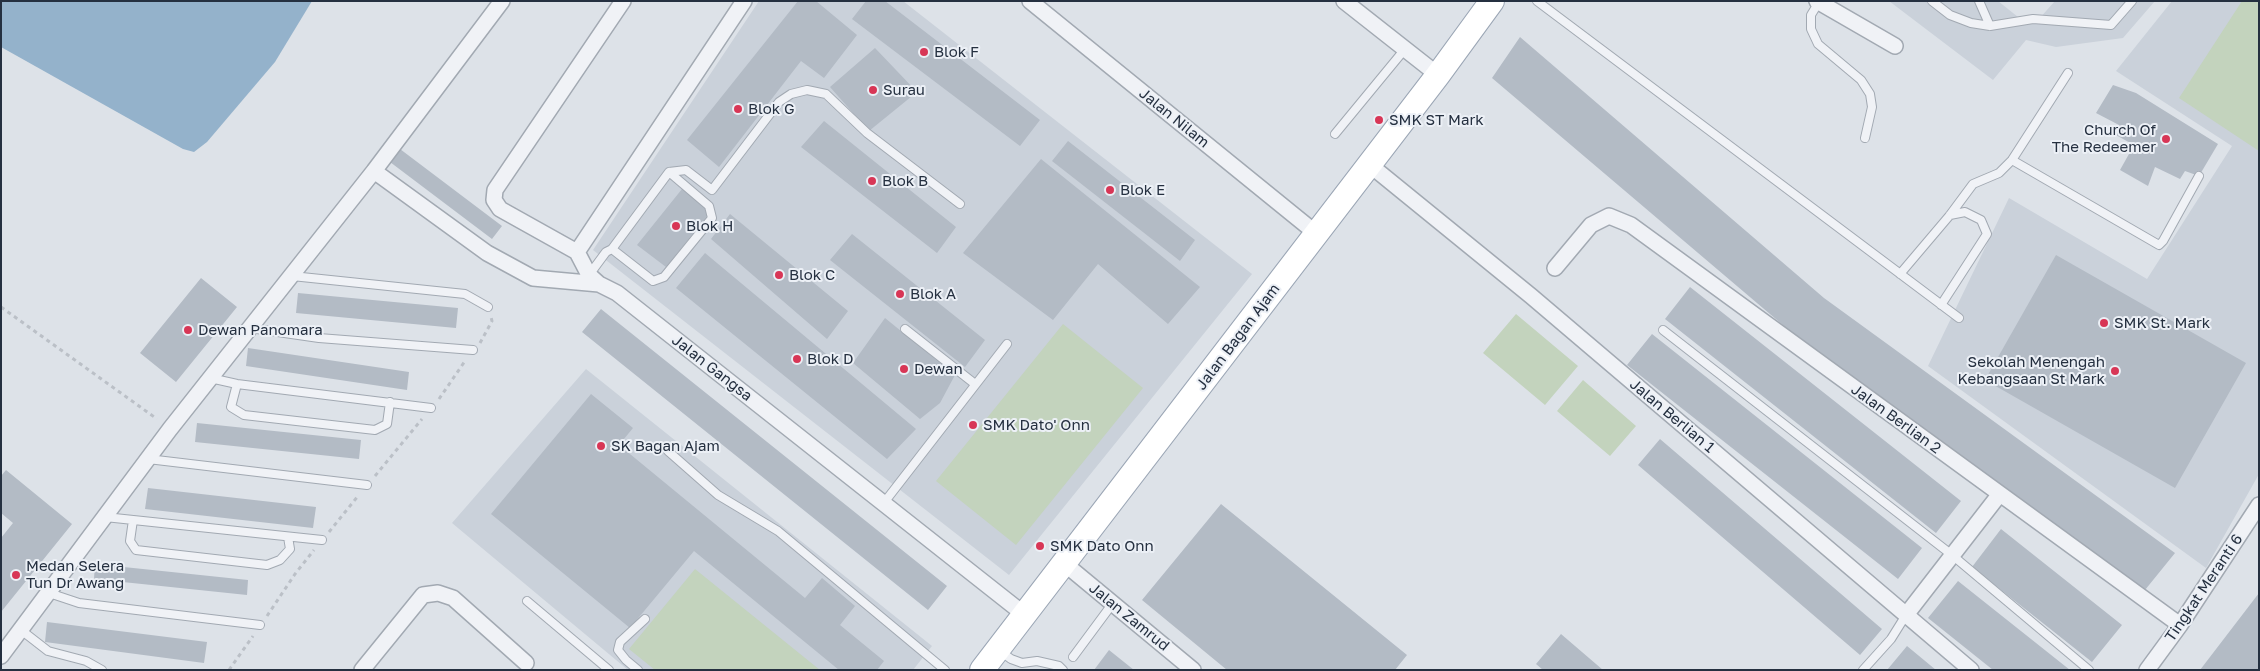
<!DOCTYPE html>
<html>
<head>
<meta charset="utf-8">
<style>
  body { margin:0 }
  #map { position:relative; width:2260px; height:671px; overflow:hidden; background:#dde2e8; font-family:"Golos Text",sans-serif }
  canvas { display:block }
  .frame { position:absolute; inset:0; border:2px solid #253040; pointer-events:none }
</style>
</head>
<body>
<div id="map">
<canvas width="2260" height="671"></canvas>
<div class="frame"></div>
</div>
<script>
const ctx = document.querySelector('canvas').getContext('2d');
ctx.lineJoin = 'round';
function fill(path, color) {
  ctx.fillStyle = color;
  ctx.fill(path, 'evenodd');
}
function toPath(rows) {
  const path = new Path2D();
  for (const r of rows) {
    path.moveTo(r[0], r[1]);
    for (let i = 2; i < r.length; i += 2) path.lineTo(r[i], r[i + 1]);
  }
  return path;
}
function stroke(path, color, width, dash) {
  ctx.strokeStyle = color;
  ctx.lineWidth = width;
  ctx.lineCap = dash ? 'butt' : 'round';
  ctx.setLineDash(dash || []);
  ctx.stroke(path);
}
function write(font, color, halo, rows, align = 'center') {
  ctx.font = font + ' "Golos Text",sans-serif';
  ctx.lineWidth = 4;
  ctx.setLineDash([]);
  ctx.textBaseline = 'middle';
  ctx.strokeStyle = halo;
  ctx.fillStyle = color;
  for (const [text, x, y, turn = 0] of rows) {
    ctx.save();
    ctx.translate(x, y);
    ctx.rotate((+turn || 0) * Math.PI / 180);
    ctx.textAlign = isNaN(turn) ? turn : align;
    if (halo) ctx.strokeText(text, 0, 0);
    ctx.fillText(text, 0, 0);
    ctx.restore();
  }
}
fill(toPath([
  [759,1,903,1,1252,274,1009,575,593,250],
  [1889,1,1998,1,2023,21,2038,20,2055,1,2155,1,2123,38,2056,47,2026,40,1993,80],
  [2172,1,2259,1,2259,474,2206,568,1928,366,2009,198,2147,279,2232,146,2116,71],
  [586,369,932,646,913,670,628,670,452,523]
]), '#cad1da');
fill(toPath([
  [2242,1,2259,1,2259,151,2179,98],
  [1516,314,1578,366,1545,405,1483,353],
  [1063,324,1143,388,1016,545,936,481],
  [1583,380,1636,426,1610,456,1557,411],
  [695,569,820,670,655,670,629,649]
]), '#c3d3bd');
fill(toPath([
  [1,1,312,1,275,62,207,142,194,152,183,149,1,47]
]), '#94b2cb');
fill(toPath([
  [798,1,816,1,857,35,824,78,801,61,719,167,687,140],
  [866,1,885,1,1040,120,1020,146,852,19],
  [1520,37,1824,298,2175,553,2145,590,1797,337,1492,78],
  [875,48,917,92,869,131,830,87],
  [2113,85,2136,93,2218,144,2199,176,2185,171,2180,179,2155,167,2148,186,2120,170,2134,145,2114,134,2119,125,2096,113],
  [824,121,956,227,937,253,801,147],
  [1068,141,1195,240,1180,261,1052,161],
  [400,149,502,226,492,239,390,162],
  [1041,159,1200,287,1168,324,1098,264,1053,320,963,253],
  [682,189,711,211,666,267,637,245],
  [730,214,848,311,827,339,711,239],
  [852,234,985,340,965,367,830,260],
  [705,253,916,429,887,459,676,288],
  [2056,255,2246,363,2175,488,1985,380],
  [201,278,237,307,176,382,140,353],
  [1690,287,1961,501,1936,533,1665,319],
  [298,293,458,308,456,328,296,313],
  [601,309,947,586,928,610,582,332],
  [885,318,955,375,940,403,920,419,853,363],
  [1652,334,1922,548,1898,579,1627,365],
  [248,348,409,372,407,390,246,366],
  [591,394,633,428,619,445,805,598,822,578,855,606,840,625,884,661,877,670,839,670,694,551,630,628,491,514],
  [197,423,361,440,359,459,195,442],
  [1660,439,1882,629,1860,655,1638,465],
  [6,470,72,524,1,612,1,538,13,523,1,513,1,476],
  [148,488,316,507,313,528,145,509],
  [1221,504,1407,655,1395,670,1227,670,1142,600],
  [2001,529,2122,625,2092,662,1972,567],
  [95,564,248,580,247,595,94,579],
  [1958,581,2070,670,1993,670,1928,618],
  [2259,593,2259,670,2200,670],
  [47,622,207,642,204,663,45,642],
  [1561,634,1603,670,1543,670,1536,664],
  [1907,646,1936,670,1887,670],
  [1109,650,1134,670,1094,670]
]), '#b3bbc5');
const service = toPath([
  [1537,1,1959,318],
  [1932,1,1950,15,1971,23,1990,26,2033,19,2111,25,2132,1],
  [1979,1,1990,26],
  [1819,2,1811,15,1811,29,1818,44,1861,80,1870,94,1872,107,1865,138],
  [1335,134,1405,49],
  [2012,160,2159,245,2163,241,2199,176],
  [612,249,653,281,664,277,712,218,709,206,669,172],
  [1900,274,1950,215,1973,184,1999,173,2012,160,2068,73],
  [589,275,606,252,612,249,669,172,686,170,712,190,779,102,791,94,807,90,826,94,867,133,960,204],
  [292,276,465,294,488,307],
  [1941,305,1987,234,1981,220,1965,212,1950,215],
  [250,328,319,338,473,350],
  [905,329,975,384],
  [1663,330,1952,555,2089,670],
  [210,378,237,384,431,408],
  [237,384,231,407,244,415,375,430,387,424,390,402],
  [668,451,718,495,778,531,945,670],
  [148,459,367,485],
  [883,504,1007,344],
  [105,517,322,540],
  [133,520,130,541,136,550,267,565,280,560,290,549,288,537],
  [49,593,79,603,260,625],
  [527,601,609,670],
  [21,630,48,651,86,661,102,670],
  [1000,651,1011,659,1022,663,1037,661,1059,666,1063,670],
  [1073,657,1113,603],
  [638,670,626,660,618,650,620,642,645,619],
  [1863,670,1891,639,1906,615]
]);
const minor = toPath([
  [1030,1,1317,234],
  [1344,1,1438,75],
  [1817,1,1895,46],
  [1370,165,1531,296,1971,670],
  [374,171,487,253,533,278,599,284,617,293,1025,615],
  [577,252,744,1],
  [1555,268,1591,225,1609,216,1631,225,2180,625],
  [599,284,589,275,577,252,500,209,494,200,495,190,623,1],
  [1065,564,1193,670],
  [1906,615,1999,495],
  [1,656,170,429,374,171,502,1],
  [362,670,423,595,438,593,453,598,526,663],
  [2147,670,2180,625,2259,505]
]);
const primary = toPath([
  [982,670,1438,75,1492,1]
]);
stroke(service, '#a2a9b2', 10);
stroke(minor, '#a2a9b2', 18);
stroke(primary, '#9ba6b5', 26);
stroke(toPath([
  [1,307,157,419],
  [480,343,492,321,491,317],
  [439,399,465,361],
  [375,476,422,419],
  [329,532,358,496],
  [267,616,295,574,314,550],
  [229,670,253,636]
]), '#bbc0c7', 3, [4, 4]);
stroke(service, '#f0f2f6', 8);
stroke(minor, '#f0f2f6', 15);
stroke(primary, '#fff', 24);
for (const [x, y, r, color] of [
  [924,52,5,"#d83656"],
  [873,90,5,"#d83656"],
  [738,109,5,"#d83656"],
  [1379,120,5,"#d83656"],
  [2166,139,5,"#d83656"],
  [872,181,5,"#d83656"],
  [1110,190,5,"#d83656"],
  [676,226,5,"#d83656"],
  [779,275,5,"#d83656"],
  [900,294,5,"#d83656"],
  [2104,323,5,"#d83656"],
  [188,330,5,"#d83656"],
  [797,359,5,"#d83656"],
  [904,369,5,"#d83656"],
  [2115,371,5,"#d83656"],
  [973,425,5,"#d83656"],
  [601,446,5,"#d83656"],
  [1040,546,5,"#d83656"],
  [16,575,5,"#d83656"]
]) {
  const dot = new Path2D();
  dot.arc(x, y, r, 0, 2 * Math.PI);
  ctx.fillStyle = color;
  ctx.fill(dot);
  stroke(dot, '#ecf0f6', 2);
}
write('15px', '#253040', '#ecf0f6', [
  ["Blok F",934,52],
  ["Surau",883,90],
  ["Blok G",748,109],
  ["SMK ST Mark",1389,120],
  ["Church Of",2156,130,"right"],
  ["The Redeemer",2156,147,"right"],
  ["Blok B",882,181],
  ["Blok E",1120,190],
  ["Blok H",686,226],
  ["Blok C",789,275],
  ["Blok A",910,294],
  ["SMK St. Mark",2114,323],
  ["Dewan Panomara",198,330],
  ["Blok D",807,359],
  ["Sekolah Menengah",2105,362,"right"],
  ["Kebangsaan St Mark",2105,379,"right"],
  ["Dewan",914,369],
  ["SMK Dato' Onn",983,425],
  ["SK Bagan Ajam",611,446],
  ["SMK Dato Onn",1050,546],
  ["Medan Selera",26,566],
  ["Tun Dr Awang",26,583]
], 'left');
write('15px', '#253040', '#ecf0f6', [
  ["Jalan Nilam",1174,118,39],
  ["Jalan Bagan Ajam",1238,337,-53],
  ["Jalan Gangsa",712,368,38],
  ["Jalan Berlian 1",1672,416,40],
  ["Jalan Berlian 2",1896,419,36],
  ["Tingkat Meranti 6",2204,588,-56],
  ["Jalan Zamrud",1129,617,39]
]);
</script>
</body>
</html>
